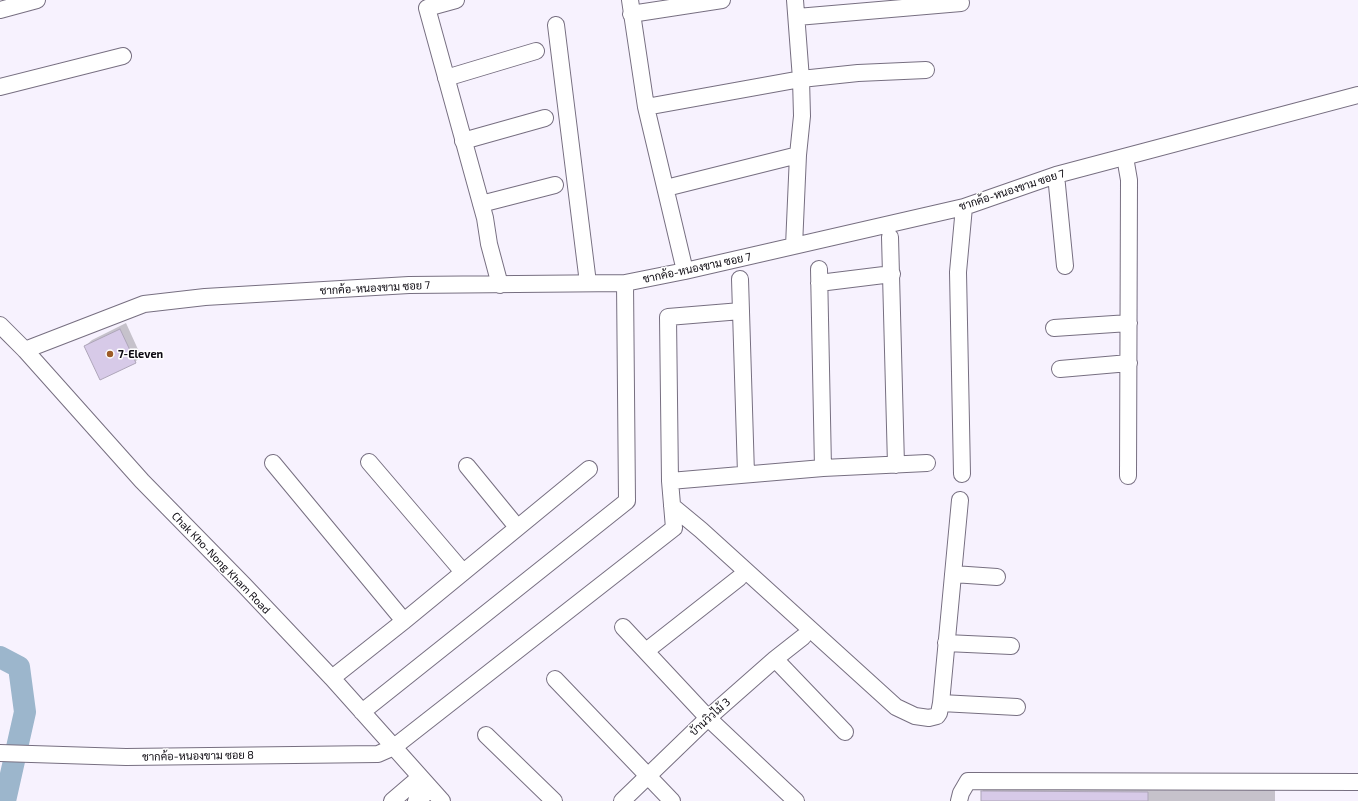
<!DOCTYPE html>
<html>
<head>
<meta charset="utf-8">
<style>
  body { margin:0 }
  canvas { display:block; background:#f7f2fe }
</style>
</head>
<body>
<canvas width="1358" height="801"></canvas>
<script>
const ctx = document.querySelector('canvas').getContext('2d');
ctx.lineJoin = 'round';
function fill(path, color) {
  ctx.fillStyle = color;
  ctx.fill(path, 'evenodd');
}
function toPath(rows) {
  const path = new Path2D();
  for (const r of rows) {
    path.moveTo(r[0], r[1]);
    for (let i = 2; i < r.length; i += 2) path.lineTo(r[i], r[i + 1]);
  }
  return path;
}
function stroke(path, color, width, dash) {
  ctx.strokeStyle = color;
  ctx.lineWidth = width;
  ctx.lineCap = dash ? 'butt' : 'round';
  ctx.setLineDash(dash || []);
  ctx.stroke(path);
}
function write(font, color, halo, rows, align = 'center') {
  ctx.font = font + ' "Exo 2",Sarabun,sans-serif';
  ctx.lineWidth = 3;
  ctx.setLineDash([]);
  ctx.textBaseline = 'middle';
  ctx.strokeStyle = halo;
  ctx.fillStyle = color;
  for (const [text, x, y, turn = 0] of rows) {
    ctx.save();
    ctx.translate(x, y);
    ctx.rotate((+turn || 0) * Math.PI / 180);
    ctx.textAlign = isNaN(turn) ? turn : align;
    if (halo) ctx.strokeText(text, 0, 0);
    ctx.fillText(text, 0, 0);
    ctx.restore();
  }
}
fill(toPath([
  [126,323,141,356,135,362,85,346,92,340],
  [986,787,1275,789,1275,801,982,801,982,791]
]), '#0003');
stroke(toPath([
  [0,657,19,667,25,712,5,801]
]), '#9cb6cc', 22);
const building = toPath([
  [120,329,136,363,100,380,84,346,120,329],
  [981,791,1148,792,1148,801,981,801,981,791]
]);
fill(building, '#d7cae8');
stroke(building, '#aea6b9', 1);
const minor = toPath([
  [456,0,427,8,485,218,489,244,500,285],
  [630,0,646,107,685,271],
  [0,10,37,0],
  [631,14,722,0],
  [797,17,961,3],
  [556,25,588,283],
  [446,78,536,51],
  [0,87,123,56],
  [646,107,801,79,858,73,926,70],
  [463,141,545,118],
  [1125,157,1129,180,1128,476],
  [1056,175,1065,266],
  [666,188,798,155],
  [481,204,555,185],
  [890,237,896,465],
  [794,246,798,155,802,116,801,79,795,0],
  [819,269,823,468],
  [740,279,746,474],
  [819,283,892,274],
  [0,325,25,350,142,481,244,585,332,678,442,801],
  [1054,328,1129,323],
  [25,350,144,304,205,297,409,285,625,283,685,271,964,207,1056,175,1358,95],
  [1060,369,1129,363],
  [369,462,463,572],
  [273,463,404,621],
  [467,466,517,527],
  [962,474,958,272,964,207],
  [670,481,823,468,927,463],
  [672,506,701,530,896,707,915,716,929,718,937,716,939,713,941,703,960,500],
  [953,574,997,577],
  [623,627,708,718,796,801],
  [946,643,1011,646],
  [646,651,739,578],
  [775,659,845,732],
  [332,678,404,621,589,469],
  [555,679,672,801],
  [941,703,1017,707],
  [362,712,627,501,625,283],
  [486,735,554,801],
  [0,753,126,757,378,754,394,747,674,528,670,481,668,317,741,311],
  [392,801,420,777],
  [416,801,431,789],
  [622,801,708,718,775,659,803,637],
  [959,801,961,793,968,781,1358,782]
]);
stroke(minor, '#776f81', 18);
stroke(minor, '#fff', 16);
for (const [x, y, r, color] of [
  [110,354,4,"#9d5c27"]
]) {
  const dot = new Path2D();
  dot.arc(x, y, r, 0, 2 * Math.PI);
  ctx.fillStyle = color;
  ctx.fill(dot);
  stroke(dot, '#fff', 1.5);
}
write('11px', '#0d0a11', '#fff', [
  ["ชากค้อ-หนองขาม ซอย 7",1012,190,-18],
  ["ชากค้อ-หนองขาม ซอย 7",697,268,-12],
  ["ชากค้อ-หนองขาม ซอย 7",375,288,-3],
  ["Chak Kho-Nong Kham Road",221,563,46],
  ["บ้านวิวไม้ 3",710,717,-42],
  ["ชากค้อ-หนองขาม ซอย 8",198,756,-1]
]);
write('bold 11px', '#0d0a11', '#fff', [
  ["7-Eleven",118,354]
], 'left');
</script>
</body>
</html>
